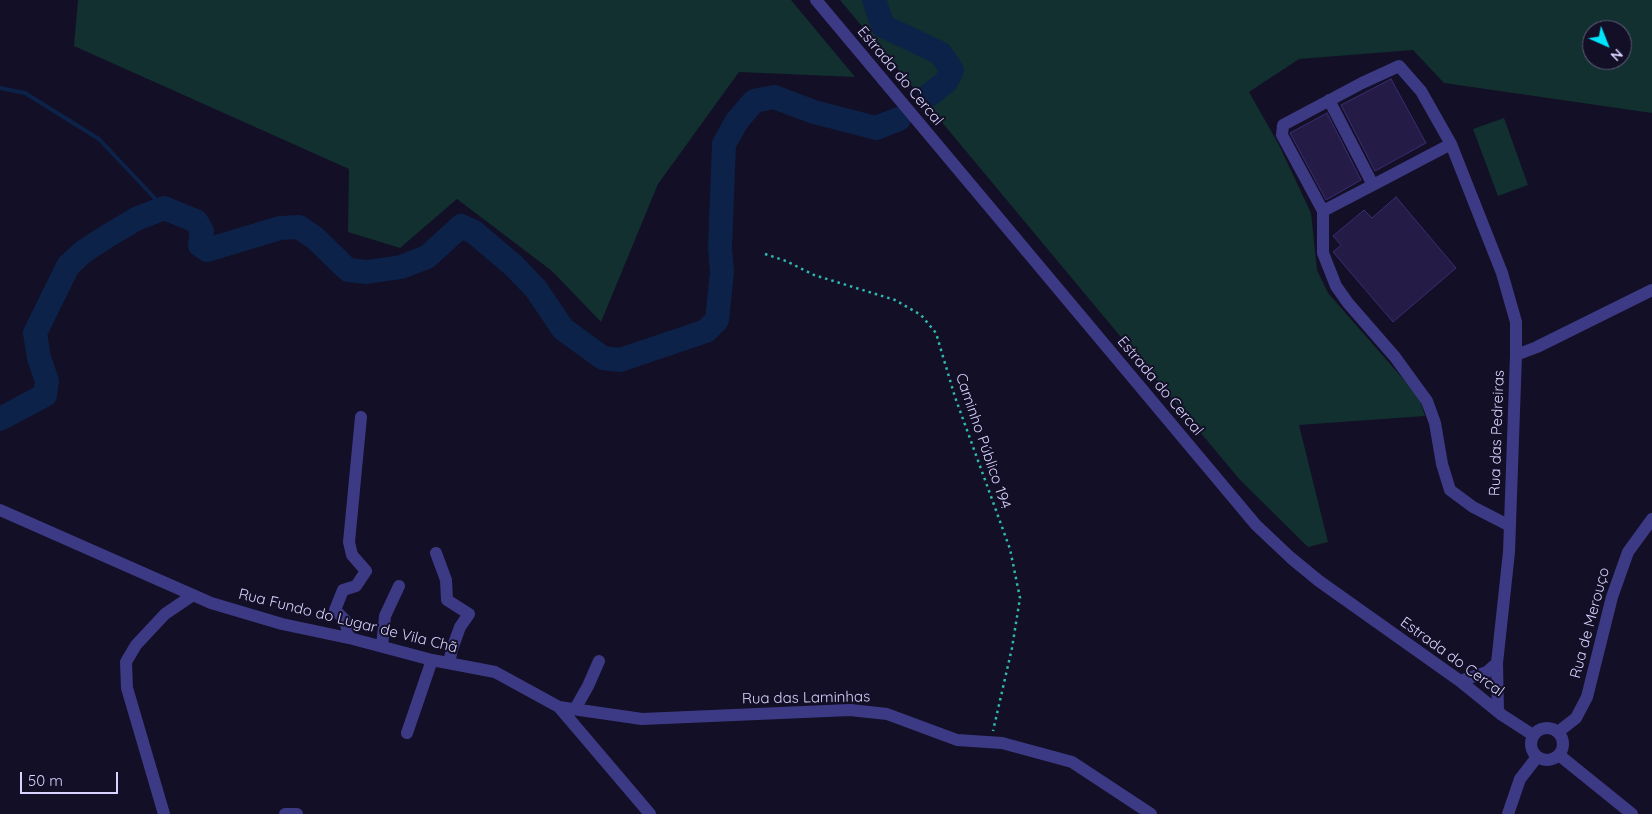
<!DOCTYPE html>
<html>
<head>
<meta charset="utf-8">
<style>
  body { margin:0 }
  #map { position:relative; width:1652px; height:814px; overflow:hidden; background:#130f26; font-family:Quicksand,sans-serif }
  canvas { display:block }
  .north { position:absolute; left:1582px; top:20px; width:50px; height:50px; box-sizing:border-box; background:#130f26; border:1px solid #625e7d; border-radius:50%; rotate:136deg; font-size:14px; font-weight:700; line-height:20px; text-align:center; color:#d9d4ff }
  .north::after { content:''; display:block; margin:auto; width:18px; height:22px; background:#00e5ff; clip-path:polygon(50% 0,100% 100%,50% 72%,0 100%) }
  .scale { position:absolute; left:20px; top:772px; width:98px; height:22px; box-sizing:border-box; border:2px solid #d9d4ff; border-top:0; padding-left:6px; font-size:15px; line-height:18px; white-space:nowrap; color:#d9d4ff; -webkit-text-stroke:4px #130f26; paint-order:stroke }
</style>
</head>
<body>
<div id="map">
<canvas width="1652" height="814"></canvas>
<div class="north">N</div>
<div class="scale">50 m</div>
</div>
<script>
const ctx = document.querySelector('canvas').getContext('2d');
ctx.lineJoin = 'round';
function fill(path, color) {
  ctx.fillStyle = color;
  ctx.fill(path, 'evenodd');
}
function toPath(rows) {
  const path = new Path2D();
  for (const r of rows) {
    if (r.length === 3) {
      path.moveTo(r[0] + r[2], r[1]);
      path.arc(r[0], r[1], r[2], 0, 2 * Math.PI);
      continue;
    }
    path.moveTo(r[0], r[1]);
    for (let i = 2; i < r.length; i += 2) path.lineTo(r[i], r[i + 1]);
  }
  return path;
}
function stroke(path, color, width, dash) {
  ctx.strokeStyle = color;
  ctx.lineWidth = width;
  ctx.lineCap = dash ? 'butt' : 'round';
  ctx.setLineDash(dash || []);
  ctx.stroke(path);
}
function write(font, color, halo, rows, align = 'center') {
  ctx.font = font + ' Quicksand,sans-serif';
  ctx.lineWidth = 4;
  ctx.setLineDash([]);
  ctx.textBaseline = 'middle';
  ctx.strokeStyle = halo;
  ctx.fillStyle = color;
  for (const [text, x, y, turn = 0] of rows) {
    ctx.save();
    ctx.translate(x, y);
    ctx.rotate((+turn || 0) * Math.PI / 180);
    ctx.textAlign = isNaN(turn) ? turn : align;
    if (halo) ctx.strokeText(text, 0, 0);
    ctx.fillText(text, 0, 0);
    ctx.restore();
  }
}
fill(toPath([
  [78,0,791,0,855,77,739,72,658,184,601,322,552,271,457,199,400,248,348,232,349,169,74,46],
  [840,0,1652,0,1652,113,1444,83,1413,50,1299,59,1249,92,1279,145,1311,213,1317,270,1328,293,1419,397,1425,416,1299,425,1328,542,1308,547,1240,480],
  [1592,30,1622,30,1622,60,1592,60],
  [1504,118,1528,185,1498,196,1473,129]
]), '#12302f');
stroke(toPath([
  [0,88,25,93,99,139,164,208]
]), '#0c2248', 4);
stroke(toPath([
  [874,0,883,26,940,53,952,70,946,82,929,95],
  [0,419,45,395,47,381,39,358,35,333,68,266,83,252,106,237,136,219,164,208,196,221,202,231,200,245,207,250,280,228,299,227,315,238,348,270,367,272,401,267,427,257,461,226,474,232,514,266,536,289,563,329,603,358,620,360,706,331,717,320,722,272,720,248,724,144,737,121,754,101,774,97,814,112,876,128,899,119]
]), '#0c2248', 24);
const building = toPath([
  [1391,79,1426,143,1375,171,1341,105,1391,79],
  [1327,113,1361,180,1326,200,1290,133,1327,113],
  [1396,197,1456,268,1393,322,1333,252,1341,245,1333,236,1364,210,1372,218,1396,197]
]);
fill(building, '#241b47');
stroke(building, '#3b2d73', 1);
stroke(toPath([
  [765,254,786,261,814,275,895,300,921,315,936,333,955,397,1010,549,1020,598,1012,648,993,731]
]), '#2fb8b0', 2.5, [2.5, 4]);
stroke(toPath([
  [816,0,1256,525,1291,558,1319,581,1460,681,1502,715,1533,735],
  [1329,100,1373,185,1451,144],
  [1323,211,1373,185],
  [0,510,211,603,282,624,353,639,432,660,495,672,559,707,650,814],
  [1510,526,1473,507,1450,490,1442,464,1435,423,1427,401,1395,357,1348,303,1336,286,1323,253,1323,211,1282,135,1283,125,1362,83,1399,66,1421,91,1451,144,1502,273,1516,322,1516,355],
  [436,553,446,580,447,600,469,614,460,627,452,649,449,663],
  [349,638,345,620,335,610,343,590,356,586,366,571,352,555,349,542,361,417],
  [382,646,385,616,399,586],
  [1497,663,1509,552,1516,355,1537,347,1652,290],
  [1460,681,1487,672,1497,663,1498,711],
  [559,707,642,719,850,710,887,714,957,740,1002,743,1072,762,1151,814],
  [575,709,588,686,599,661],
  [1547,744,16],
  [1558,732,1576,718,1587,697,1612,597,1628,552,1652,519],
  [407,733,432,660],
  [1559,755,1632,814],
  [164,814,127,688,126,662,136,645,165,614,193,595],
  [285,814,297,814],
  [1508,814,1520,779,1537,757]
]), '#3d3a85', 12);
write('15px', '#d9d4ff', '#130f26', [
  ["Estrada do Cercal",900,76,50],
  ["Estrada do Cercal",1160,386,50],
  ["Rua das Pedreiras",1497,433,-88],
  ["Caminho Público 194",983,441,71],
  ["Rua Fundo do Lugar de Vila Chã",348,621,14],
  ["Rua de Merouço",1590,623,-75],
  ["Estrada do Cercal",1452,657,36],
  ["Rua das Laminhas",806,698,-1]
]);
</script>
</body>
</html>
